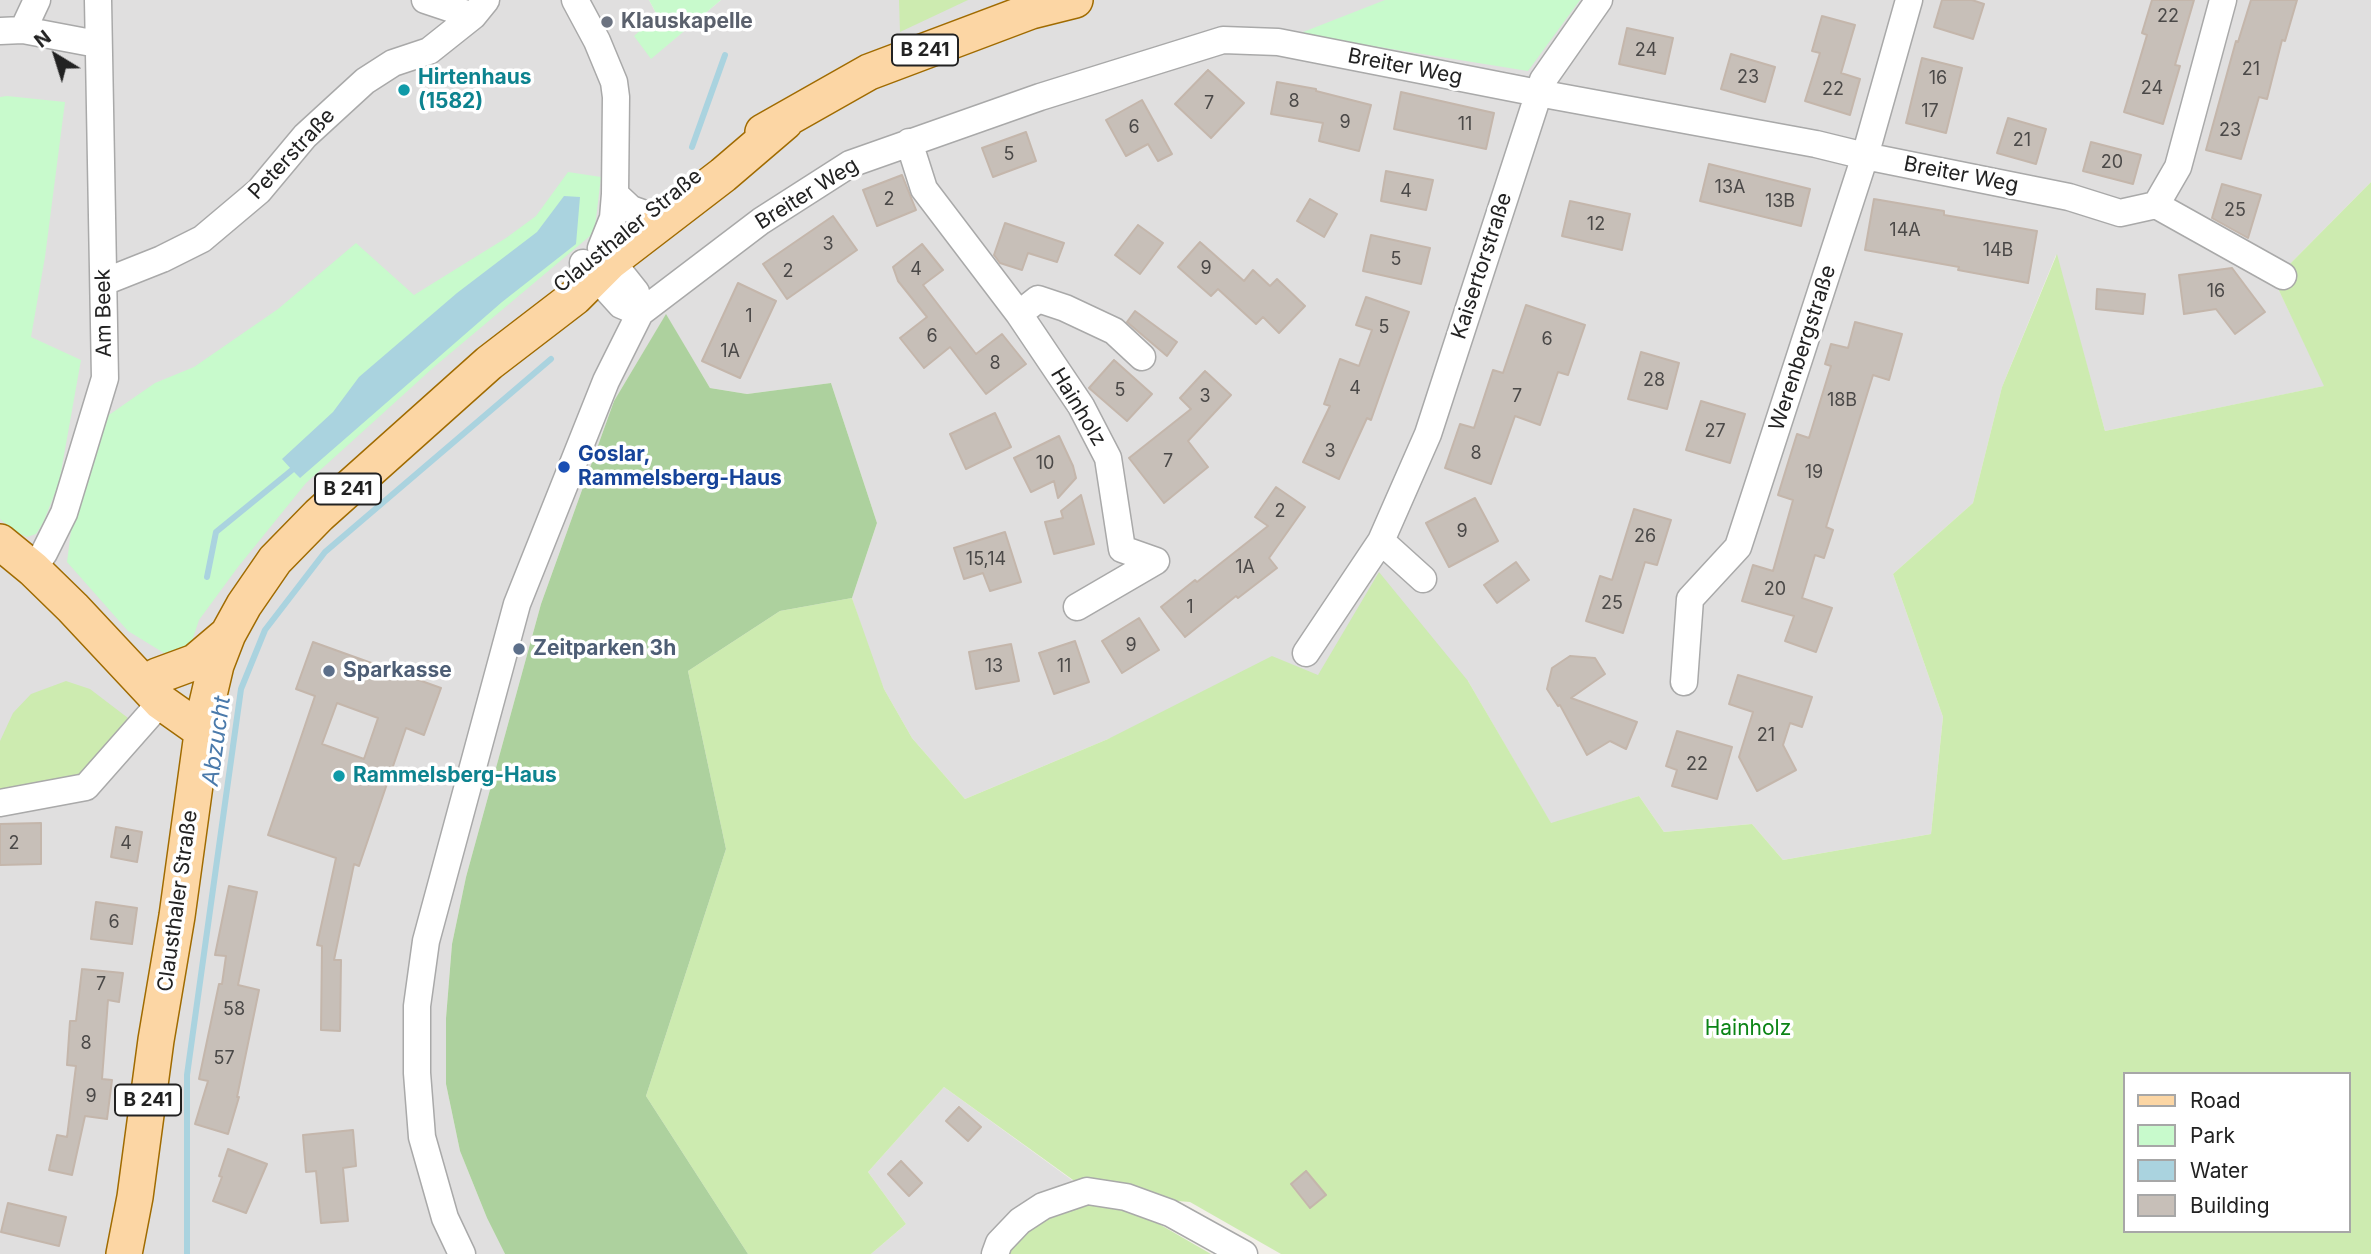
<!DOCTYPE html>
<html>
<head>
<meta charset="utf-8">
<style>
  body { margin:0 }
  #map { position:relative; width:2371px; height:1254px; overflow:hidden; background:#f2efe9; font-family:Inter,sans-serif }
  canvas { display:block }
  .legend { position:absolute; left:2123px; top:1072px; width:228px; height:161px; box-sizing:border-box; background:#fff; border:2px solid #a7a7a7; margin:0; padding:9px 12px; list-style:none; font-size:21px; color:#222 }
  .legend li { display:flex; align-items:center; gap:14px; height:35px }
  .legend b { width:35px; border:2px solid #a7a7a7 }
  .north { position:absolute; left:21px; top:21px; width:70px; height:70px; -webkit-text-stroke:5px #fff; paint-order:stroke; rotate:322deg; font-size:19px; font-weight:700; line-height:28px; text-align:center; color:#222 }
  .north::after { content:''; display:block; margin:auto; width:24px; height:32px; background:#222; clip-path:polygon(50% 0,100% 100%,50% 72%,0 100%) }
</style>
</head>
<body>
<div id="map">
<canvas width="2371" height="1254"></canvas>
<ul class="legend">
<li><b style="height:9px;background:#fcd6a4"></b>Road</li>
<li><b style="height:19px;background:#c8facc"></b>Park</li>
<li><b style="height:19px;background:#aad3df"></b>Water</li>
<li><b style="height:19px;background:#c7bfb8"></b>Building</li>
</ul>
<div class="north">N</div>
</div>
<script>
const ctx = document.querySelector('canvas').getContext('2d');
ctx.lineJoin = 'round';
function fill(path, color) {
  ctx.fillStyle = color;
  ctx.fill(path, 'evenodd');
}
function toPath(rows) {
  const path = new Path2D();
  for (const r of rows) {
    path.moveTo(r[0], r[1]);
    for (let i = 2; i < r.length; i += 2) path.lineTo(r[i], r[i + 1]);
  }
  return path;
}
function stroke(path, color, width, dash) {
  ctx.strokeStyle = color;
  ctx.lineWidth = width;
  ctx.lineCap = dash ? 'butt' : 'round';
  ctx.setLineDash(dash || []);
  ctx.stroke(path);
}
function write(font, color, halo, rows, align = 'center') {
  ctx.font = font + ' Inter,sans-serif';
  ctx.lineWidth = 7;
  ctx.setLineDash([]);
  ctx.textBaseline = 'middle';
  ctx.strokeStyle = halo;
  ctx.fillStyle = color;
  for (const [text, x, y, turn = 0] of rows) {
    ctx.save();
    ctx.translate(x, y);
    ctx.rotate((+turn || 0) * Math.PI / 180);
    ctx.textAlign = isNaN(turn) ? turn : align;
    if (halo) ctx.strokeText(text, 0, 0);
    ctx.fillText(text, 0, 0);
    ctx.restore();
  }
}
fill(toPath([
  [0,0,649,0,657,15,651,58,721,0,2371,0,2371,182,2274,280,2325,386,2105,431,2056,255,2002,387,1973,503,1893,574,1943,717,1931,834,1783,860,1752,824,1664,832,1639,796,1551,824,1468,681,1318,675,1108,739,965,799,912,738,884,689,871,656,852,598,877,523,831,383,747,394,710,388,666,315,614,401,541,604,466,877,452,944,446,1018,446,1084,460,1151,487,1218,505,1254,0,1254],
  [944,1087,1087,1191,995,1254,871,1254,906,1224,868,1172]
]), '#e0dfdf');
fill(toPath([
  [899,0,968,0,900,32],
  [2371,182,2371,1254,1281,1254,1190,1202,1127,1197,1159,1224,1211,1254,995,1254,1087,1190,944,1087,868,1172,906,1224,871,1254,748,1254,646,1096,726,849,688,671,780,611,852,598,884,689,912,738,965,799,1108,739,1272,656,1318,675,1379,572,1468,681,1551,823,1639,796,1664,832,1752,824,1783,860,1931,834,1943,717,1893,574,1973,503,2002,387,2057,254,2105,431,2324,386,2274,280],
  [2124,1074,2348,1074,2348,1231,2124,1231],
  [66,681,90,689,128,718,83,776,0,791,0,741,13,713,31,694]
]), '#cdebb0');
fill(toPath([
  [666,314,710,388,747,394,831,383,877,523,852,598,780,611,688,671,726,849,646,1096,748,1254,505,1254,487,1218,460,1151,446,1084,446,1018,452,944,466,877,541,604,614,401]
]), '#add19e');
fill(toPath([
  [649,0,721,0,651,59,634,36,657,15],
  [1385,0,1580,0,1528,71,1298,34],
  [7,96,65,102,45,257,31,337,81,360,59,483,43,523,36,534,27,537,14,531,0,519,0,97],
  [568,172,601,177,595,227,590,236,434,367,306,483,238,567,199,620,192,641,180,651,171,654,164,653,128,631,67,562,72,523,103,419,155,383,194,367,278,309,356,243,414,295,506,238,536,216]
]), '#c8facc');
fill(toPath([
  [564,196,580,197,576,244,502,302,300,478,292,470,282,459,333,412,359,377,457,293,537,232]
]), '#aad3df');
stroke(toPath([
  [692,147,725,55],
  [207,577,216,532,292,470],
  [187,1254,187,1075,241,689,265,630,325,552,551,359]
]), '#aad3df', 6);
const building = toPath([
  [1942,0,1972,0,1984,4,1973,39,1934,27,1942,0],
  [2152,0,2194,0,2175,65,2180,66,2163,124,2124,112,2147,35,2142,33,2152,0],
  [2251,0,2297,0,2285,41,2282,40,2267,99,2259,97,2241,159,2206,150,2236,41,2238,42,2251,0],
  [1822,16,1855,25,1841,73,1860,79,1850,115,1805,101,1820,53,1812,51,1822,16],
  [1627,28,1673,38,1665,74,1619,64,1627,28],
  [1731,54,1775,67,1765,102,1721,89,1731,54],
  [1922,58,1962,68,1946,133,1906,123,1922,58],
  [1208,70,1244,103,1211,138,1175,104,1208,70],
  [1277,82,1316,89,1316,91,1371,105,1359,151,1319,141,1323,123,1271,114,1277,82],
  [1401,92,1494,113,1486,149,1394,129,1401,92],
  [1142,100,1172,154,1158,161,1148,144,1126,156,1106,120,1142,100],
  [2008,118,2046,129,2036,164,1997,153,2008,118],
  [1026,132,1036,161,993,177,982,148,1026,132],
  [2091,142,2141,155,2133,184,2083,171,2091,142],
  [1709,164,1810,189,1801,226,1700,201,1709,164],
  [1386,171,1433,180,1426,210,1381,201,1386,171],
  [902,175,916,210,877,226,863,190,902,175],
  [2222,184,2261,195,2248,238,2212,218,2222,184],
  [1310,199,1337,214,1324,237,1297,221,1310,199],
  [1874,199,1944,211,1944,215,2037,231,2028,283,1958,270,1959,267,1865,250,1874,199],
  [1570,201,1630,214,1622,250,1562,236,1570,201],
  [833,216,857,250,787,299,763,264,833,216],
  [1005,223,1064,243,1057,262,1028,253,1022,270,1000,263,994,255,1005,223],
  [1138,225,1163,243,1140,274,1115,255,1138,225],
  [1371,235,1430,248,1421,284,1363,271,1371,235],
  [1200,242,1244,281,1253,270,1270,286,1277,279,1305,306,1279,333,1263,317,1256,324,1218,289,1211,296,1178,267,1200,242],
  [922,244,943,270,923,285,976,354,1002,334,1026,364,986,394,950,347,924,368,900,338,927,317,898,281,893,267,922,244],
  [2232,268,2265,312,2235,334,2216,309,2184,314,2179,275,2232,268],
  [738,283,776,301,740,378,702,361,738,283],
  [2097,289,2145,294,2143,314,2096,309,2097,289],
  [1366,297,1409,312,1371,420,1367,418,1339,479,1303,462,1330,406,1324,404,1340,359,1359,366,1372,330,1356,325,1366,297],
  [1526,305,1585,325,1568,375,1558,372,1540,425,1515,416,1491,484,1445,468,1460,424,1474,428,1493,370,1503,373,1526,305],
  [1135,311,1177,342,1167,356,1127,322,1135,311],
  [1855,322,1902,334,1889,380,1873,375,1826,527,1833,530,1824,558,1815,555,1802,598,1832,608,1816,652,1785,641,1794,616,1742,601,1753,565,1773,571,1793,500,1778,495,1797,434,1809,438,1831,366,1825,364,1831,344,1848,348,1855,322],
  [1641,352,1679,363,1667,409,1628,399,1641,352],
  [1114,360,1152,394,1127,421,1089,388,1114,360],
  [1205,371,1231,395,1188,441,1208,467,1164,503,1129,458,1191,409,1180,398,1205,371],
  [1701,401,1745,414,1730,463,1686,450,1701,401],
  [995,413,1011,447,966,469,950,434,995,413],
  [1059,436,1073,466,1076,478,1058,498,1054,481,1031,492,1014,458,1059,436],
  [1276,487,1305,507,1269,558,1277,568,1238,598,1236,596,1185,637,1161,607,1195,580,1197,582,1268,526,1255,517,1276,487],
  [1081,495,1094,544,1054,554,1045,522,1063,518,1061,511,1081,495],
  [1475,498,1498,541,1449,567,1426,523,1475,498],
  [1634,509,1671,520,1657,565,1645,562,1623,633,1586,621,1600,576,1612,580,1634,509],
  [1005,532,1021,582,990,591,983,573,964,579,954,548,1005,532],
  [1516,562,1529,580,1497,603,1484,585,1516,562],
  [1139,618,1159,650,1122,673,1102,641,1139,618],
  [1075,641,1089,682,1054,694,1039,653,1075,641],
  [313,642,441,688,424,735,406,728,359,866,354,864,334,960,341,960,340,1031,321,1030,322,946,317,945,336,858,268,835,315,696,296,689,313,642],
  [337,703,378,718,364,759,322,744,337,703],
  [1011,644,1019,681,976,689,969,652,1011,644],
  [1570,656,1595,658,1605,674,1571,698,1637,722,1626,749,1610,741,1587,755,1560,705,1558,706,1547,689,1552,668,1570,656],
  [1738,675,1812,697,1802,727,1790,723,1783,745,1796,770,1757,791,1739,757,1753,712,1729,704,1738,675],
  [1677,731,1732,747,1717,799,1672,786,1677,770,1666,766,1677,731],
  [41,823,41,864,0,865,0,824,41,823],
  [116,827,142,832,137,862,111,857,116,827],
  [229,886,257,892,238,985,259,990,237,1097,239,1097,228,1134,195,1124,208,1081,199,1079,219,984,222,984,226,956,215,955,229,886],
  [96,902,137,908,132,944,91,939,96,902],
  [82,969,123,973,119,1002,108,1000,102,1079,112,1080,107,1119,85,1116,72,1175,49,1170,57,1135,67,1137,76,1066,67,1065,70,1021,76,1021,82,969],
  [959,1107,981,1127,968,1141,946,1121,959,1107],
  [353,1130,356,1166,343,1168,348,1221,321,1223,316,1171,306,1172,303,1135,353,1130],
  [228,1149,267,1164,246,1213,213,1201,222,1177,219,1176,228,1149],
  [901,1161,922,1183,909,1196,888,1174,901,1161],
  [1306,1171,1326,1195,1310,1208,1291,1184,1306,1171],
  [8,1203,66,1217,59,1246,1,1232,8,1203]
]);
fill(building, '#c7bfb8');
stroke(building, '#c4b6ab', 2);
const minor = toPath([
  [425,0,473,16],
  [575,0,597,41,614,82,616,97,615,194,631,209,645,214],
  [23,30,37,0],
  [0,31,23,30,97,44],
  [909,142,924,189,1019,314,1081,406,1108,458,1122,549,1156,561,1077,607],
  [615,194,613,218,601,248,636,292,640,313],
  [2156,205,2178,167,2223,0],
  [583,263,621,305,640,313],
  [104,282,162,259,202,239,259,191,305,136,365,81,393,63,429,51,473,16,486,0],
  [1019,314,1038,299,1065,308,1114,331,1142,357],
  [1381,541,1423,579],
  [33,569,44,553,64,513,105,378,98,0],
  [1306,653,1381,541,1428,434,1543,80,1599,0],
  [1684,682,1690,599,1738,547,1865,156,1909,0],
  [0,803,86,787,161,702],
  [462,1254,445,1218,422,1137,417,1073,417,1006,426,941,517,604,606,381,640,313,761,221,850,164,1040,97,1223,40,1278,42,1538,93,1816,144,1865,156,2069,197,2120,213,2156,205,2283,276],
  [995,1254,999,1243,1020,1221,1043,1206,1087,1191,1126,1197,1170,1213,1244,1254]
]);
const major = toPath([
  [763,132,869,72,1031,11,1075,0],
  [0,542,33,569,73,608,161,702,202,731],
  [157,676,195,662,228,634],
  [124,1254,135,1197,156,1040,177,916,205,712,216,665,228,634,244,605,275,560,319,515,489,363,575,297,611,261,723,175,785,122]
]);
stroke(minor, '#a9a9a9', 29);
stroke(major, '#a06b00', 38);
stroke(minor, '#fff', 26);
stroke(major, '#fcd6a4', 35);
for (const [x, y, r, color] of [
  [607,22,7,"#6b7280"],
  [404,90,7,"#0f9aa8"],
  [564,467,7,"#1a4fb4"],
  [519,649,7,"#5c6f8a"],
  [329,671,7,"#5c6f8a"],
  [339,776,7,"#0f9aa8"]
]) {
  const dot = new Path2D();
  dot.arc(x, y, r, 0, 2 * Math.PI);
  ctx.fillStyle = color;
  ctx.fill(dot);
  stroke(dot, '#fff', 2.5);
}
write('18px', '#4b4948', null, [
  ["22",2168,17],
  ["24",1646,51],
  ["21",2251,70],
  ["23",1748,78],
  ["16",1938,79],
  ["24",2152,89],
  ["22",1833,90],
  ["8",1294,102],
  ["7",1209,104],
  ["17",1930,112],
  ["9",1345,123],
  ["11",1465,125],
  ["6",1134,128],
  ["23",2230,131],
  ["21",2022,141],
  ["5",1009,155],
  ["20",2112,163],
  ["13A",1730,188],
  ["4",1406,192],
  ["2",889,200],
  ["13B",1780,202],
  ["25",2235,211],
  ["12",1596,225],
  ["14A",1905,231],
  ["3",828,245],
  ["14B",1998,251],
  ["5",1396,260],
  ["9",1206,269],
  ["4",916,270],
  ["2",788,272],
  ["16",2216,292],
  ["1",749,317],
  ["5",1384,328],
  ["6",932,337],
  ["6",1547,340],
  ["1A",730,352],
  ["8",995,364],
  ["28",1654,381],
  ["4",1355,389],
  ["5",1120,391],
  ["3",1205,397],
  ["7",1517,397],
  ["18B",1842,401],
  ["27",1715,432],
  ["3",1330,452],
  ["8",1476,454],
  ["7",1168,462],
  ["10",1045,464],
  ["19",1814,473],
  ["2",1280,512],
  ["9",1462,532],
  ["26",1645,537],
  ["15,14",986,560],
  ["1A",1245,568],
  ["20",1775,590],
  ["25",1612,604],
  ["1",1190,608],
  ["9",1131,646],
  ["13",994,667],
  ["11",1064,667],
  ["21",1766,736],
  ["22",1697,765],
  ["2",14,844],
  ["4",126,844],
  ["6",114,923],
  ["7",101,985],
  ["58",234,1010],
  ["8",86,1044],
  ["57",224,1059],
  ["9",91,1097]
]);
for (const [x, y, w] of [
  [925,50,66],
  [348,489,66],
  [148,1100,66]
]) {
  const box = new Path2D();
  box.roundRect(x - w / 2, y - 15.5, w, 31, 5);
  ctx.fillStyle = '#fff';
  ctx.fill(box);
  stroke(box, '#222', 2);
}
write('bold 19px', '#222', null, [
  ["B 241",925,50],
  ["B 241",348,489],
  ["B 241",148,1100]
]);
write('bold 21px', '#5b616d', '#fff', [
  ["Klauskapelle",621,22]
], 'left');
write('21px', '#222', '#fff', [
  ["Breiter Weg",1405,67,11],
  ["Peterstraße",292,154,-47],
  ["Breiter Weg",1961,175,11],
  ["Breiter Weg",807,194,-32],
  ["Clausthaler Straße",628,231,-39],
  ["Kaisertorstraße",1482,266,-72],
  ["Am Beek",104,313,-91],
  ["Werenbergstraße",1803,348,-72],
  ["Hainholz",1078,407,59],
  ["Clausthaler Straße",178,901,-82]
]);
write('bold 21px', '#0d838f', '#fff', [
  ["Hirtenhaus",418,78],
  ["(1582)",418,102],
  ["Rammelsberg-Haus",353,776]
], 'left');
write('bold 21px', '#164399', '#fff', [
  ["Goslar,",578,455],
  ["Rammelsberg-Haus",578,479]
], 'left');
write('bold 21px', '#4e5e75', '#fff', [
  ["Zeitparken 3h",533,649],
  ["Sparkasse",343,671]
], 'left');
write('21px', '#0c8416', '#fff', [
  ["Hainholz",1748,1029]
]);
write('italic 23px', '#4a7aab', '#fff', [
  ["Abzucht",217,741,-82]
]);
</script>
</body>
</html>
